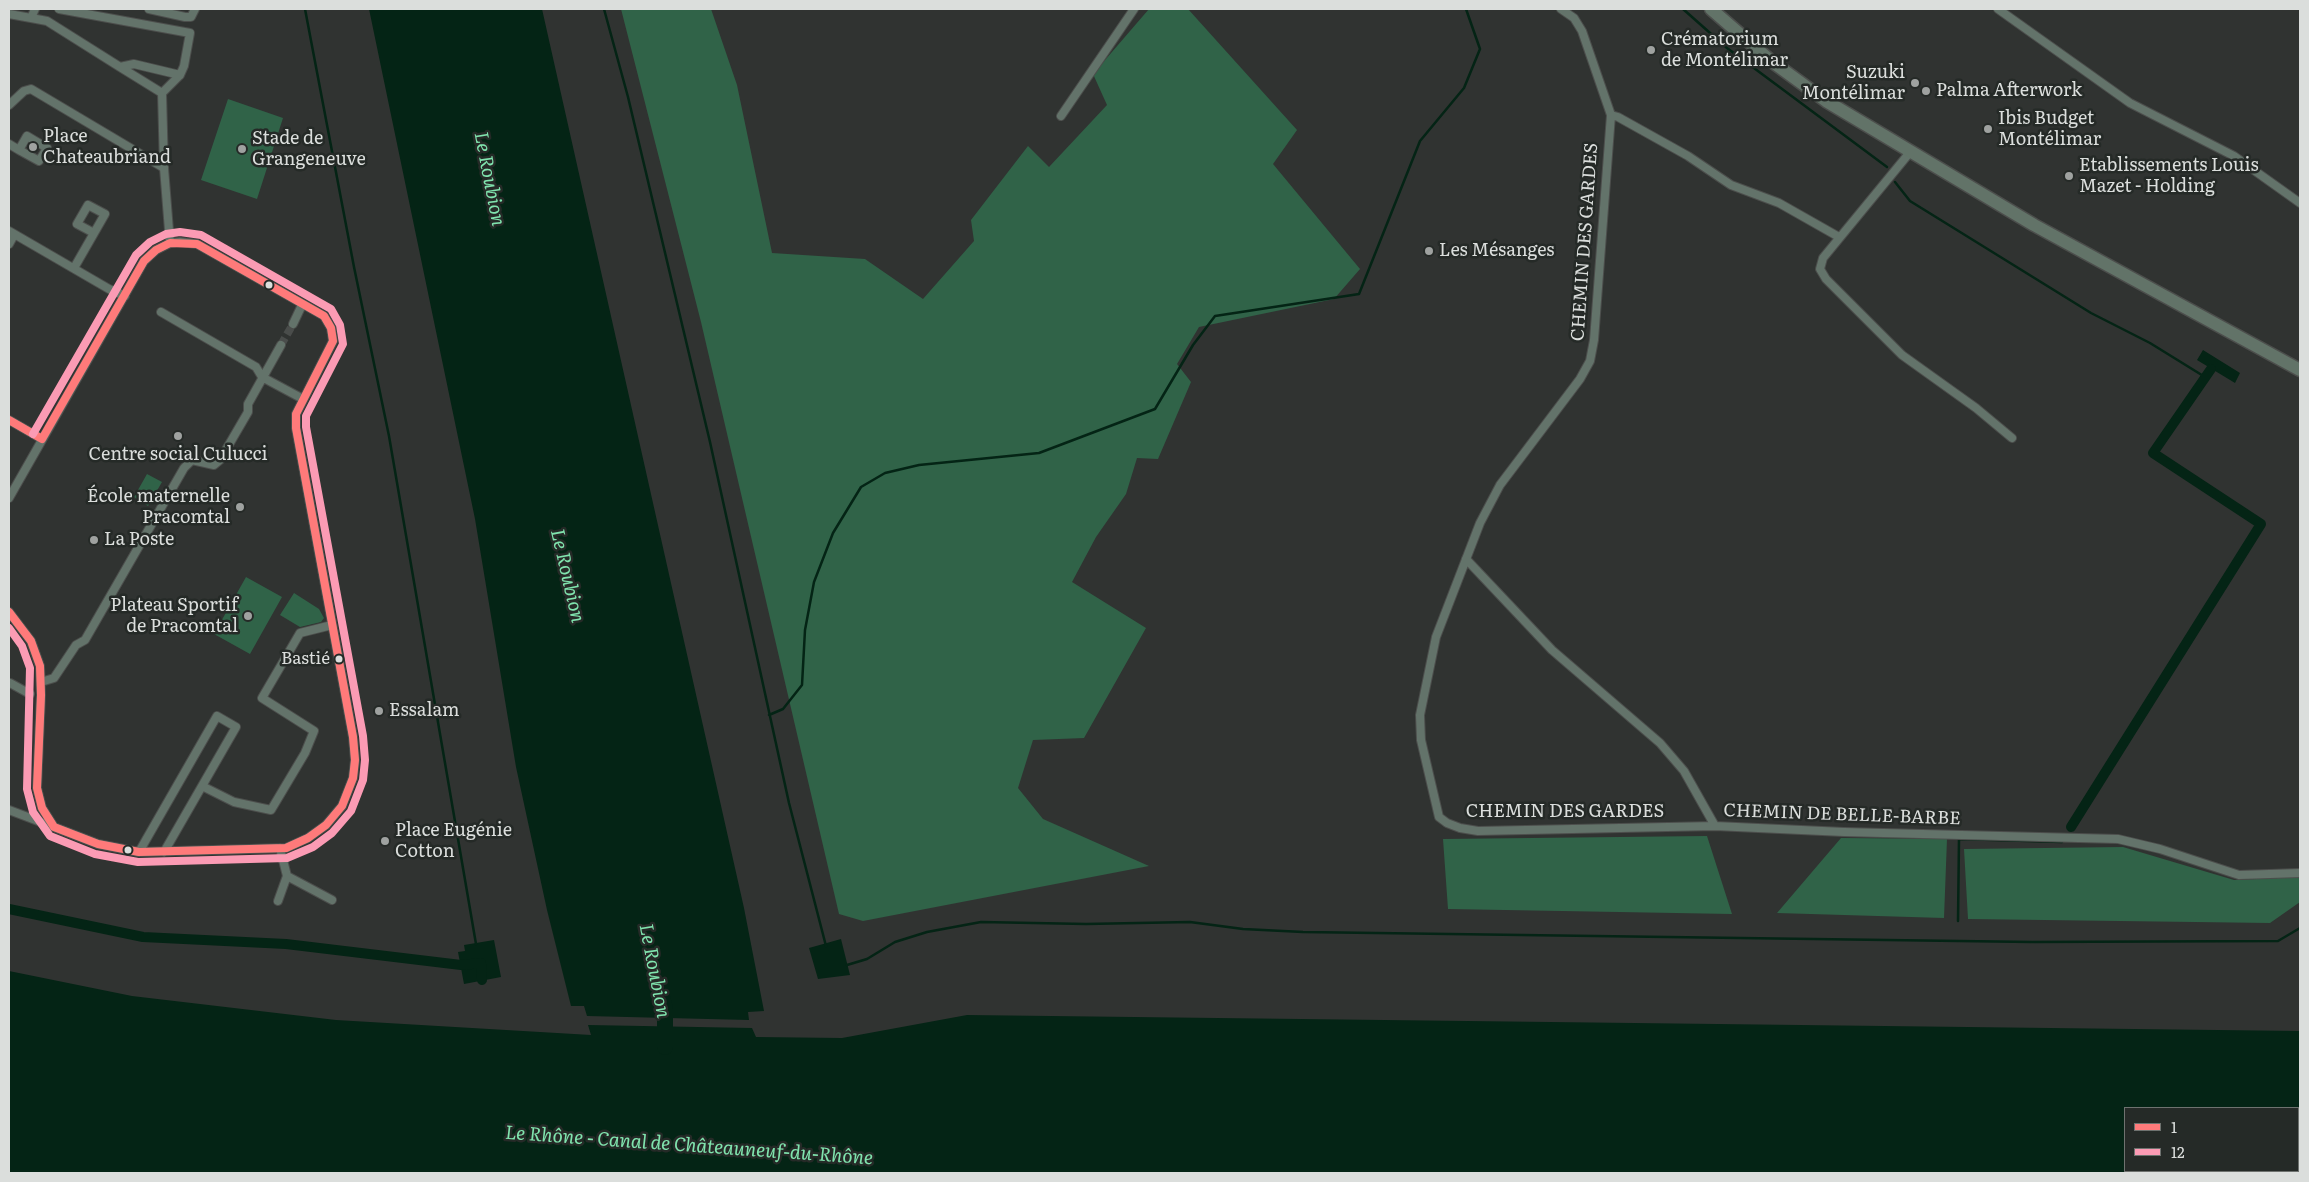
<!DOCTYPE html>
<html>
<head>
<meta charset="utf-8">
<style>
  body { margin:0 }
  #map { position:relative; width:2309px; height:1182px; overflow:hidden; background:#303331; font-family:Literata,serif }
  canvas { display:block }
  .frame { position:absolute; inset:0; border:10px solid #dbdedc; pointer-events:none }
  .legend { position:absolute; left:2124px; top:1107px; width:175px; height:65px; box-sizing:border-box; background:#252a27; border:1px solid #6e726f; margin:0; padding:6px 9px; list-style:none; font-size:15px; color:#dbdedc }
  .legend li { display:flex; align-items:center; gap:10px; height:25px }
  .legend b { width:25px; border:1px solid #6e726f }
</style>
</head>
<body>
<div id="map">
<canvas width="2309" height="1182"></canvas>
<div class="frame"></div>
<ul class="legend">
<li><b style="height:6px;background:#ff7a7a"></b>1</li>
<li><b style="height:6px;background:#fb9bb4"></b>12</li>
</ul>
</div>
<script>
const ctx = document.querySelector('canvas').getContext('2d');
ctx.lineJoin = 'round';
function fill(path, color) {
  ctx.fillStyle = color;
  ctx.fill(path, 'evenodd');
}
function toPath(rows) {
  const path = new Path2D();
  for (const r of rows) {
    path.moveTo(r[0], r[1]);
    for (let i = 2; i < r.length; i += 2) path.lineTo(r[i], r[i + 1]);
  }
  return path;
}
function stroke(path, color, width, dash) {
  ctx.strokeStyle = color;
  ctx.lineWidth = width;
  ctx.lineCap = dash ? 'butt' : 'round';
  ctx.setLineDash(dash || []);
  ctx.stroke(path);
}
function write(font, color, halo, rows, align = 'center') {
  ctx.font = font + ' Literata,serif';
  ctx.lineWidth = 5;
  ctx.setLineDash([]);
  ctx.textBaseline = 'middle';
  ctx.strokeStyle = halo;
  ctx.fillStyle = color;
  for (const [text, x, y, turn = 0] of rows) {
    ctx.save();
    ctx.translate(x, y);
    ctx.rotate((+turn || 0) * Math.PI / 180);
    ctx.textAlign = isNaN(turn) ? turn : align;
    if (halo) ctx.strokeText(text, 0, 0);
    ctx.fillText(text, 0, 0);
    ctx.restore();
  }
}
fill(toPath([
  [621,9,711,9,737,85,772,253,865,259,923,299,974,241,971,220,1028,146,1049,167,1107,105,1093,74,1149,9,1188,9,1297,130,1273,164,1360,269,1334,299,1199,327,1177,364,1191,382,1158,459,1137,458,1126,494,1096,537,1072,582,1146,628,1084,738,1033,740,1018,788,1043,819,1149,866,863,921,839,914,701,322],
  [228,99,283,118,257,199,201,180],
  [147,474,162,482,148,506,134,497],
  [246,577,282,597,250,654,214,634],
  [294,593,319,609,324,618,321,622,300,627,280,615],
  [1707,836,1732,914,1448,909,1443,839],
  [1841,838,1947,839,1944,918,1777,913],
  [2123,847,2234,880,2300,877,2300,902,2270,923,1968,919,1964,849]
]), '#306348');
fill(toPath([
  [369,9,542,9,744,908,764,1011,748,1012,749,1020,587,1016,584,1006,571,1006,547,910,516,767,475,519],
  [2203,350,2240,373,2235,383,2197,360],
  [841,939,850,975,818,979,809,948],
  [494,940,501,977,464,984,458,952,465,951,464,945],
  [9,971,132,996,336,1020,591,1035,588,1025,752,1028,756,1037,842,1038,967,1015,2300,1031,2300,1173,9,1173],
  [2125,1108,2298,1108,2298,1171,2125,1171]
]), '#042415');
stroke(toPath([
  [305,9,354,267,389,436,476,944],
  [604,9,628,97,710,442,789,803,826,946],
  [1683,9,1727,48,1887,167],
  [1895,182,1910,201,2091,313,2150,343,2205,377],
  [769,715,783,709,802,685,805,630,814,582,833,533,861,487,885,473,919,465,1039,453,1155,409,1193,345,1215,316,1359,294,1420,141,1464,88,1480,49,1466,9],
  [1958,921,1959,839,2062,842],
  [847,965,867,959,895,942,927,932,981,922,1086,924,1190,922,1243,929,1303,932,2032,942,2278,941,2300,928]
]), '#042415', 2.5);
stroke(toPath([
  [2071,827,2261,524,2153,453,2211,369],
  [9,909,143,937,286,944,461,965,481,963,482,980]
]), '#042415', 10);
stroke(toPath([
  [662,997,665,1009,665,1047]
]), '#042415', 16);
stroke(toPath([
  [281,345,293,324]
]), '#4a4d4b', 8, [8, 4]);
const street = toPath([
  [59,9,190,33,184,66,180,75,162,93,164,168,170,243],
  [149,9,185,17,191,17,195,9],
  [1561,9,1574,18,1582,31,1611,115,1594,340,1590,361,1580,379,1500,485,1480,523,1436,637,1420,715,1421,740,1439,817,1447,823,1460,828,1478,831,1715,826],
  [1998,9,2130,103,2234,156,2300,203],
  [9,14,31,18,35,9],
  [31,18,47,21,120,67],
  [162,93,120,67,134,64,180,75],
  [9,105,24,91,31,89,164,168],
  [1611,115,1618,117,1688,156,1731,185,1779,203,1839,237],
  [1061,116,1134,9],
  [9,144,19,150,39,161,47,148,27,136,19,150],
  [1911,151,1823,258,1820,269,1826,279,1902,355,1976,408,2012,438],
  [9,231,109,289,125,296],
  [9,244,14,235],
  [74,268,105,214,88,205,77,224,94,233],
  [161,312,256,367,262,377,303,399],
  [293,324,302,305],
  [9,420,42,439],
  [9,498,144,261,156,250,170,243,180,242,197,244,324,316,331,328,333,341,296,414,296,428,353,737,355,760,353,778,342,806,326,825,308,838,286,848,139,852,98,844,54,827,42,808,37,788,41,695,40,666,31,641,9,612],
  [1466,559,1552,650,1660,743,1684,771,1715,826,1844,832,2118,839,2160,849,2239,875,2300,873],
  [41,682,54,678,76,645,85,640,184,468,192,460,214,465,220,460,248,412,248,404,281,345],
  [10,683,30,694],
  [202,786,234,802,271,810,305,753,314,731,262,698,300,633,332,625],
  [9,810,54,827],
  [139,852,217,716,236,727,164,852],
  [287,876,332,900],
  [278,901,287,876,280,848]
]);
const primary = toPath([
  [1711,9,1771,61,1826,101,2034,225,2300,370]
]);
stroke(street, '#4c4e4c', 10);
stroke(primary, '#4c4e4c', 15);
stroke(street, '#63736a', 8);
stroke(primary, '#627368', 12);
stroke(toPath([
  [9,420,42,439],
  [9,612,31,641,40,666,41,695,37,788,42,808,54,827,98,844,139,852,286,848,308,838,326,825,342,806,353,778,355,760,353,737,296,428,296,414,333,341,331,328,324,316,197,244,170,243,156,250,144,261,42,439]
]), '#ff7a7a', 8);
stroke(toPath([
  [9,628,22,646,30,668,27,789,33,812,50,836,95,854,138,862,287,858,313,847,332,833,351,811,363,780,365,760,363,736,306,427,306,416,343,344,340,325,331,309,201,235,180,232,166,234,150,242,136,255,33,434]
]), '#fb9bb4', 8);
for (const [x, y, r, color] of [
  [1651,50,5,"#9fa2a0"],
  [1915,83,5,"#9fa2a0"],
  [1926,91,5,"#9fa2a0"],
  [1988,129,5,"#9fa2a0"],
  [33,147,5,"#9fa2a0"],
  [242,149,5,"#9fa2a0"],
  [2069,176,5,"#9fa2a0"],
  [1429,251,5,"#9fa2a0"],
  [269,285,4.5,"#dbdedc"],
  [178,436,5,"#9fa2a0"],
  [240,507,5,"#9fa2a0"],
  [94,540,5,"#9fa2a0"],
  [248,616,5,"#9fa2a0"],
  [339,659,4.5,"#dbdedc"],
  [379,711,5,"#9fa2a0"],
  [385,841,5,"#9fa2a0"],
  [128,850,4.5,"#dbdedc"]
]) {
  const dot = new Path2D();
  dot.arc(x, y, r, 0, 2 * Math.PI);
  ctx.fillStyle = color;
  ctx.fill(dot);
  stroke(dot, '#252a27', 2);
}
write('17px', '#dbdedc', '#252a27', [
  ["Bastié",330,659]
], 'right');
write('18px', '#dbdedc', '#252a27', [
  ["Crématorium",1661,40],
  ["de Montélimar",1661,61],
  ["Suzuki",1905,73,"right"],
  ["Montélimar",1905,94,"right"],
  ["Palma Afterwork",1936,91],
  ["Ibis Budget",1998,119],
  ["Montélimar",1998,140],
  ["Place",43,137],
  ["Chateaubriand",43,158],
  ["Stade de",252,139],
  ["Grangeneuve",252,160],
  ["Etablissements Louis",2079,166],
  ["Mazet - Holding",2079,187],
  ["Les Mésanges",1439,251],
  ["Centre social Culucci",178,455,"center"],
  ["École maternelle",230,497,"right"],
  ["Pracomtal",230,518,"right"],
  ["La Poste",104,540],
  ["Plateau Sportif",238,606,"right"],
  ["de Pracomtal",238,627,"right"],
  ["Essalam",389,711],
  ["Place Eugénie",395,831],
  ["Cotton",395,852]
], 'left');
write('18px', '#dbdedc', '#252a27', [
  ["CHEMIN DES GARDES",1585,242,-86],
  ["CHEMIN DES GARDES",1565,812],
  ["CHEMIN DE BELLE-BARBE",1842,815,2]
]);
write('italic 19px', '#80e4ae', '#252a27', [
  ["Le Roubion",489,179,79],
  ["Le Roubion",567,576,77],
  ["Le Roubion",654,971,79],
  ["Le Rhône - Canal de Châteauneuf-du-Rhône",689,1146,4]
]);
</script>
</body>
</html>
